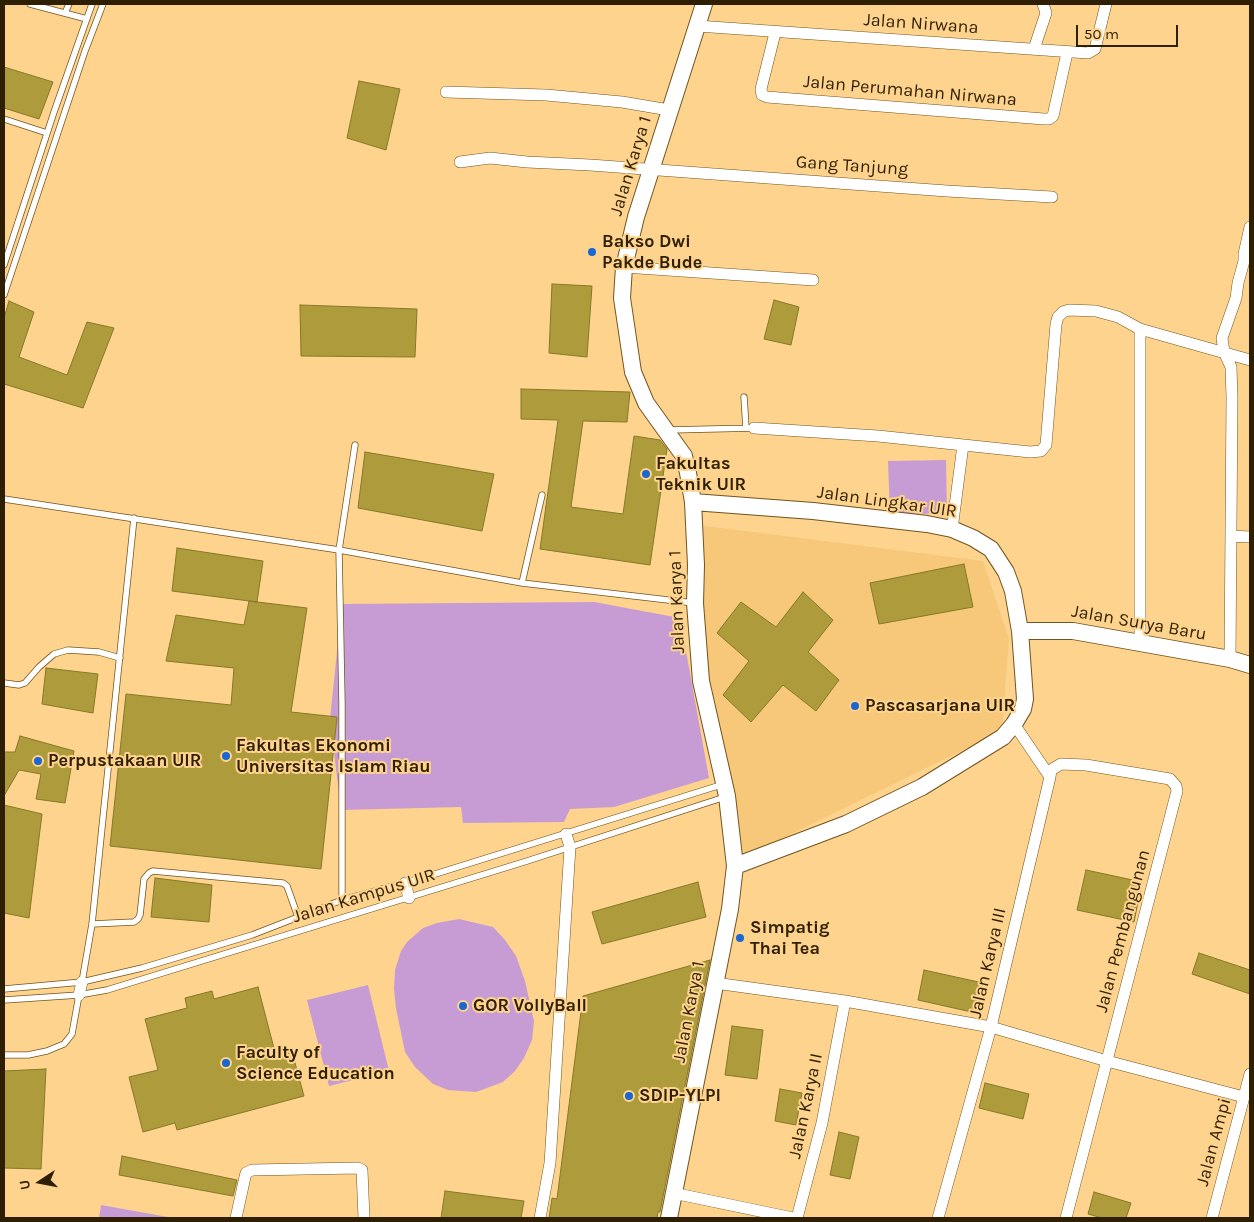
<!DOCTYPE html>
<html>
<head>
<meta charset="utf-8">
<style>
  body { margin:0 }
  #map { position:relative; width:1254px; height:1222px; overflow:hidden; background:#fed38d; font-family:Karla,sans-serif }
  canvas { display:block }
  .frame { position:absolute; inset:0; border:5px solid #2f1f02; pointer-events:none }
  .north { position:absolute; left:15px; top:1157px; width:50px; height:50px; -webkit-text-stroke:4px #fed38d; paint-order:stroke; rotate:259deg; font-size:14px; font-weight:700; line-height:20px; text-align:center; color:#2f1f02 }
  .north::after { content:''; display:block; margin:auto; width:18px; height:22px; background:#2f1f02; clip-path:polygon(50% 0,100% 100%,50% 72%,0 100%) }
  .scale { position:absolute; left:1076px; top:25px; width:102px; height:22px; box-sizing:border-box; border:2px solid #2f1f02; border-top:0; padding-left:6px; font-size:15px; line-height:18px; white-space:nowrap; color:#2f1f02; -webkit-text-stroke:4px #fed38d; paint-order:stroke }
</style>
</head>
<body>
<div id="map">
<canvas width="1254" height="1222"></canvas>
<div class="frame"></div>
<div class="north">U</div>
<div class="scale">50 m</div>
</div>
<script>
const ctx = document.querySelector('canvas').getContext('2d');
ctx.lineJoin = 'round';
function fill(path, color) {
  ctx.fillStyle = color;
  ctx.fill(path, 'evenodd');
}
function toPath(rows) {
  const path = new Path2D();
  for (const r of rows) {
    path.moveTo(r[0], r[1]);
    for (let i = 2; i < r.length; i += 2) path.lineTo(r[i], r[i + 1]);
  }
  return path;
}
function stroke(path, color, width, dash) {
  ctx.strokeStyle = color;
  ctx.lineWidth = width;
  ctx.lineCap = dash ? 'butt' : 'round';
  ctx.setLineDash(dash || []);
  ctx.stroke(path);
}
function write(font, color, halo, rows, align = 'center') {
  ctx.font = font + ' Karla,sans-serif';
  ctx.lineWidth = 4;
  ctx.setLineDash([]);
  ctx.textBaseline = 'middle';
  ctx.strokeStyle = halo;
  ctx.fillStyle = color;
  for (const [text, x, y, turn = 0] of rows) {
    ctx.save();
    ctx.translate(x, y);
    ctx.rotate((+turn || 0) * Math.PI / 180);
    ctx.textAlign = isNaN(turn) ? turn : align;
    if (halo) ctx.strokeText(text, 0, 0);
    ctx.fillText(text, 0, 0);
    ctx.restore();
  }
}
fill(toPath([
  [697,525,983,561,1009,639,1002,731,742,858,701,681]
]), '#f7c77a');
fill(toPath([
  [946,460,947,513,890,515,888,461],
  [594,602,680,618,709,778,614,807,570,809,564,822,463,823,461,807,341,810,330,719,342,604],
  [459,919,493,927,505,940,516,956,525,981,534,1021,532,1040,524,1058,515,1071,503,1082,476,1092,448,1090,433,1084,415,1067,405,1052,396,1008,394,989,395,970,401,951,407,942,423,928,437,923],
  [368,985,389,1071,329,1086,307,1000],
  [101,1205,168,1217,168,1218,99,1218]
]), '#c79cd4');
const building = toPath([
  [4,67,53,82,39,119,4,108,4,67],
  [359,81,400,89,386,150,347,138,359,81],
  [552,284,592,286,587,357,549,353,552,284],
  [774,300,799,307,791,345,764,339,774,300],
  [9,301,34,312,19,357,67,375,87,322,114,328,83,408,4,384,4,318,9,301],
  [300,305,417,309,415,357,301,356,300,305],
  [521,389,630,392,627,422,583,421,571,507,623,514,634,436,660,440,667,449,650,565,540,549,558,420,521,419,521,389],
  [365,452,494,474,482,531,358,508,365,452],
  [177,548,263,561,257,602,172,591,177,548],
  [964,564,973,607,879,624,870,583,964,564],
  [803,592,833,620,808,652,839,680,816,711,783,685,751,722,723,695,749,661,717,633,741,602,776,627,803,592],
  [249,601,307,608,291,712,337,717,321,869,110,846,126,694,231,705,234,668,166,661,176,615,244,625,249,601],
  [46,668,98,674,93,713,42,704,46,668],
  [20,736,74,751,65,803,36,799,41,774,19,770,4,796,4,752,15,752,20,736],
  [4,805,42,814,29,918,4,913,4,805],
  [1086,870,1142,882,1134,922,1077,910,1086,870],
  [155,878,212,885,209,922,151,917,155,878],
  [698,882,706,917,602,944,592,912,698,882],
  [1199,953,1250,970,1250,994,1192,974,1199,953],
  [710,960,660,1212,658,1212,657,1218,549,1218,552,1198,557,1199,583,996,710,960],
  [924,970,983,983,976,1013,918,1000,924,970],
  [258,987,276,1056,292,1052,304,1096,177,1130,175,1123,143,1132,129,1077,158,1070,145,1019,187,1008,185,998,212,991,214,999,258,987],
  [732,1026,763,1030,757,1079,725,1075,732,1026],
  [46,1069,41,1169,4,1168,4,1071,46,1069],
  [985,1083,1029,1094,1023,1119,979,1108,985,1083],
  [780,1089,802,1093,796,1125,775,1121,780,1089],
  [839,1132,859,1137,850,1179,830,1175,839,1132],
  [122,1156,237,1180,233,1196,119,1175,122,1156],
  [445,1191,524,1201,521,1218,441,1218,445,1191],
  [1094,1192,1131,1203,1126,1218,1102,1218,1088,1214,1094,1192]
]);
fill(building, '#ae9c3c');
stroke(building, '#867828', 1);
const lane = toPath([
  [30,4,87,19],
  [65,13,69,4],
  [4,119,47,133],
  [4,265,54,112,92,4],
  [4,295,85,51,103,4],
  [744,397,746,428],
  [669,430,754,428],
  [4,499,339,550,522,583,694,603],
  [522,583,542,495],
  [4,683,19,685,25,683,39,667,54,654,68,650,99,652,120,658],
  [342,900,342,704,339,550,355,445],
  [92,924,134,922,138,919,140,915,144,879,149,873,153,871,283,883,287,886,298,917],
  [82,982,92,924,134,518],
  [4,989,82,982,142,968,252,935,342,900,432,875,724,784],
  [4,1000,79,995,107,990,524,862,725,797],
  [4,1055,28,1055,47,1051,64,1044,72,1034,79,995]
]);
const street = toPath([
  [697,26,1088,53,1095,49,1106,4],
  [775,33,761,89,762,95,767,97,1044,119,1049,119,1053,116,1067,53],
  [1034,49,1046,13,1043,4],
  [446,92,546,95,622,102,669,110],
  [460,162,490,158,527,162,590,165,947,191,1052,197],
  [624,267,813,280],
  [754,428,878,436,1030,452,1041,451,1046,445,1056,324,1058,317,1063,312,1069,310,1096,311,1118,317,1140,329,1250,360],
  [952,529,963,445],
  [1231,536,1250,537],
  [1140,643,1140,329],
  [1230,659,1232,397,1231,367,1224,352,1222,338,1236,298,1238,283,1244,261,1244,254,1250,227],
  [1050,777,1051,770,1061,764,1086,765,1170,779,1176,786,1177,791,1066,1218],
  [405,883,409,898],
  [715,983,845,1001,991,1027,1107,1061,1244,1097],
  [79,995,82,982],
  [673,1193,793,1218],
  [236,1218,245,1177,246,1173,252,1170,358,1168,362,1170,364,1218],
  [540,1218,550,1163,570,847,566,834],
  [797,1218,822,1123,845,1001],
  [938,1218,991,1027,1050,777,1014,724],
  [1212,1218,1250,1074]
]);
const secondary = toPath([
  [693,502,813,511,927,524,952,529,973,538,991,549,1006,572,1013,591,1020,631,1025,699,1023,709,1014,724,1003,737,922,787,846,824,735,866],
  [1020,631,1073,631,1230,659,1250,665],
  [669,1218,730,909,735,866,727,796,701,681,695,603,696,565,693,502,688,473,684,456,646,403,633,372,622,298,624,267,636,217,704,4]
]);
stroke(lane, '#72541e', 7);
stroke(street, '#72541e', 12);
stroke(secondary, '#72541e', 18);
stroke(lane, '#fff', 5.5);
stroke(street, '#fff', 11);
stroke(secondary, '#fff', 16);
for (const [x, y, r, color] of [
  [592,252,5,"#1b66d1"],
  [646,474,5,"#1b66d1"],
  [855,706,5,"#1b66d1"],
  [226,756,5,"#1b66d1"],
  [38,761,5,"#1b66d1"],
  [740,938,5,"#1b66d1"],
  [463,1006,5,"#1b66d1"],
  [226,1063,5,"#1b66d1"],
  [629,1096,5,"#1b66d1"]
]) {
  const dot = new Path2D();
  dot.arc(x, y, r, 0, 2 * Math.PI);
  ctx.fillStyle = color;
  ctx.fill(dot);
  stroke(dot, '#fed38d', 2);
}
write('18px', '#2f1f02', '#fed38d', [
  ["Jalan Nirwana",921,24,4],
  ["Jalan Perumahan Nirwana",910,91,5],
  ["Jalan Karya 1",631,166,-73],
  ["Gang Tanjung",852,166,4],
  ["Jalan Lingkar UIR",887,502,8],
  ["Jalan Karya 1",677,602,-92],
  ["Jalan Surya Baru",1139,623,10],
  ["Jalan Kampus UIR",364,896,-17],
  ["Jalan Pembangunan",1123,931,-75],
  ["Jalan Karya III",988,963,-77],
  ["Jalan Karya 1",689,1012,-79],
  ["Jalan Karya II",806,1106,-78],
  ["Jalan Ampi",1214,1142,-75]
]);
write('bold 18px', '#2f1f02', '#fed38d', [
  ["Bakso Dwi",602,242],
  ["Pakde Bude",602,263],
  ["Fakultas",656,464],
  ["Teknik UIR",656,485],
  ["Pascasarjana UIR",865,706],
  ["Fakultas Ekonomi",236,746],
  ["Universitas Islam Riau",236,767],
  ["Perpustakaan UIR",48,761],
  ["Simpatig",750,928],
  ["Thai Tea",750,949],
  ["GOR VollyBall",473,1006],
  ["Faculty of",236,1053],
  ["Science Education",236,1074],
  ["SDIP-YLPI",639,1096]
], 'left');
</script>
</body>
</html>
